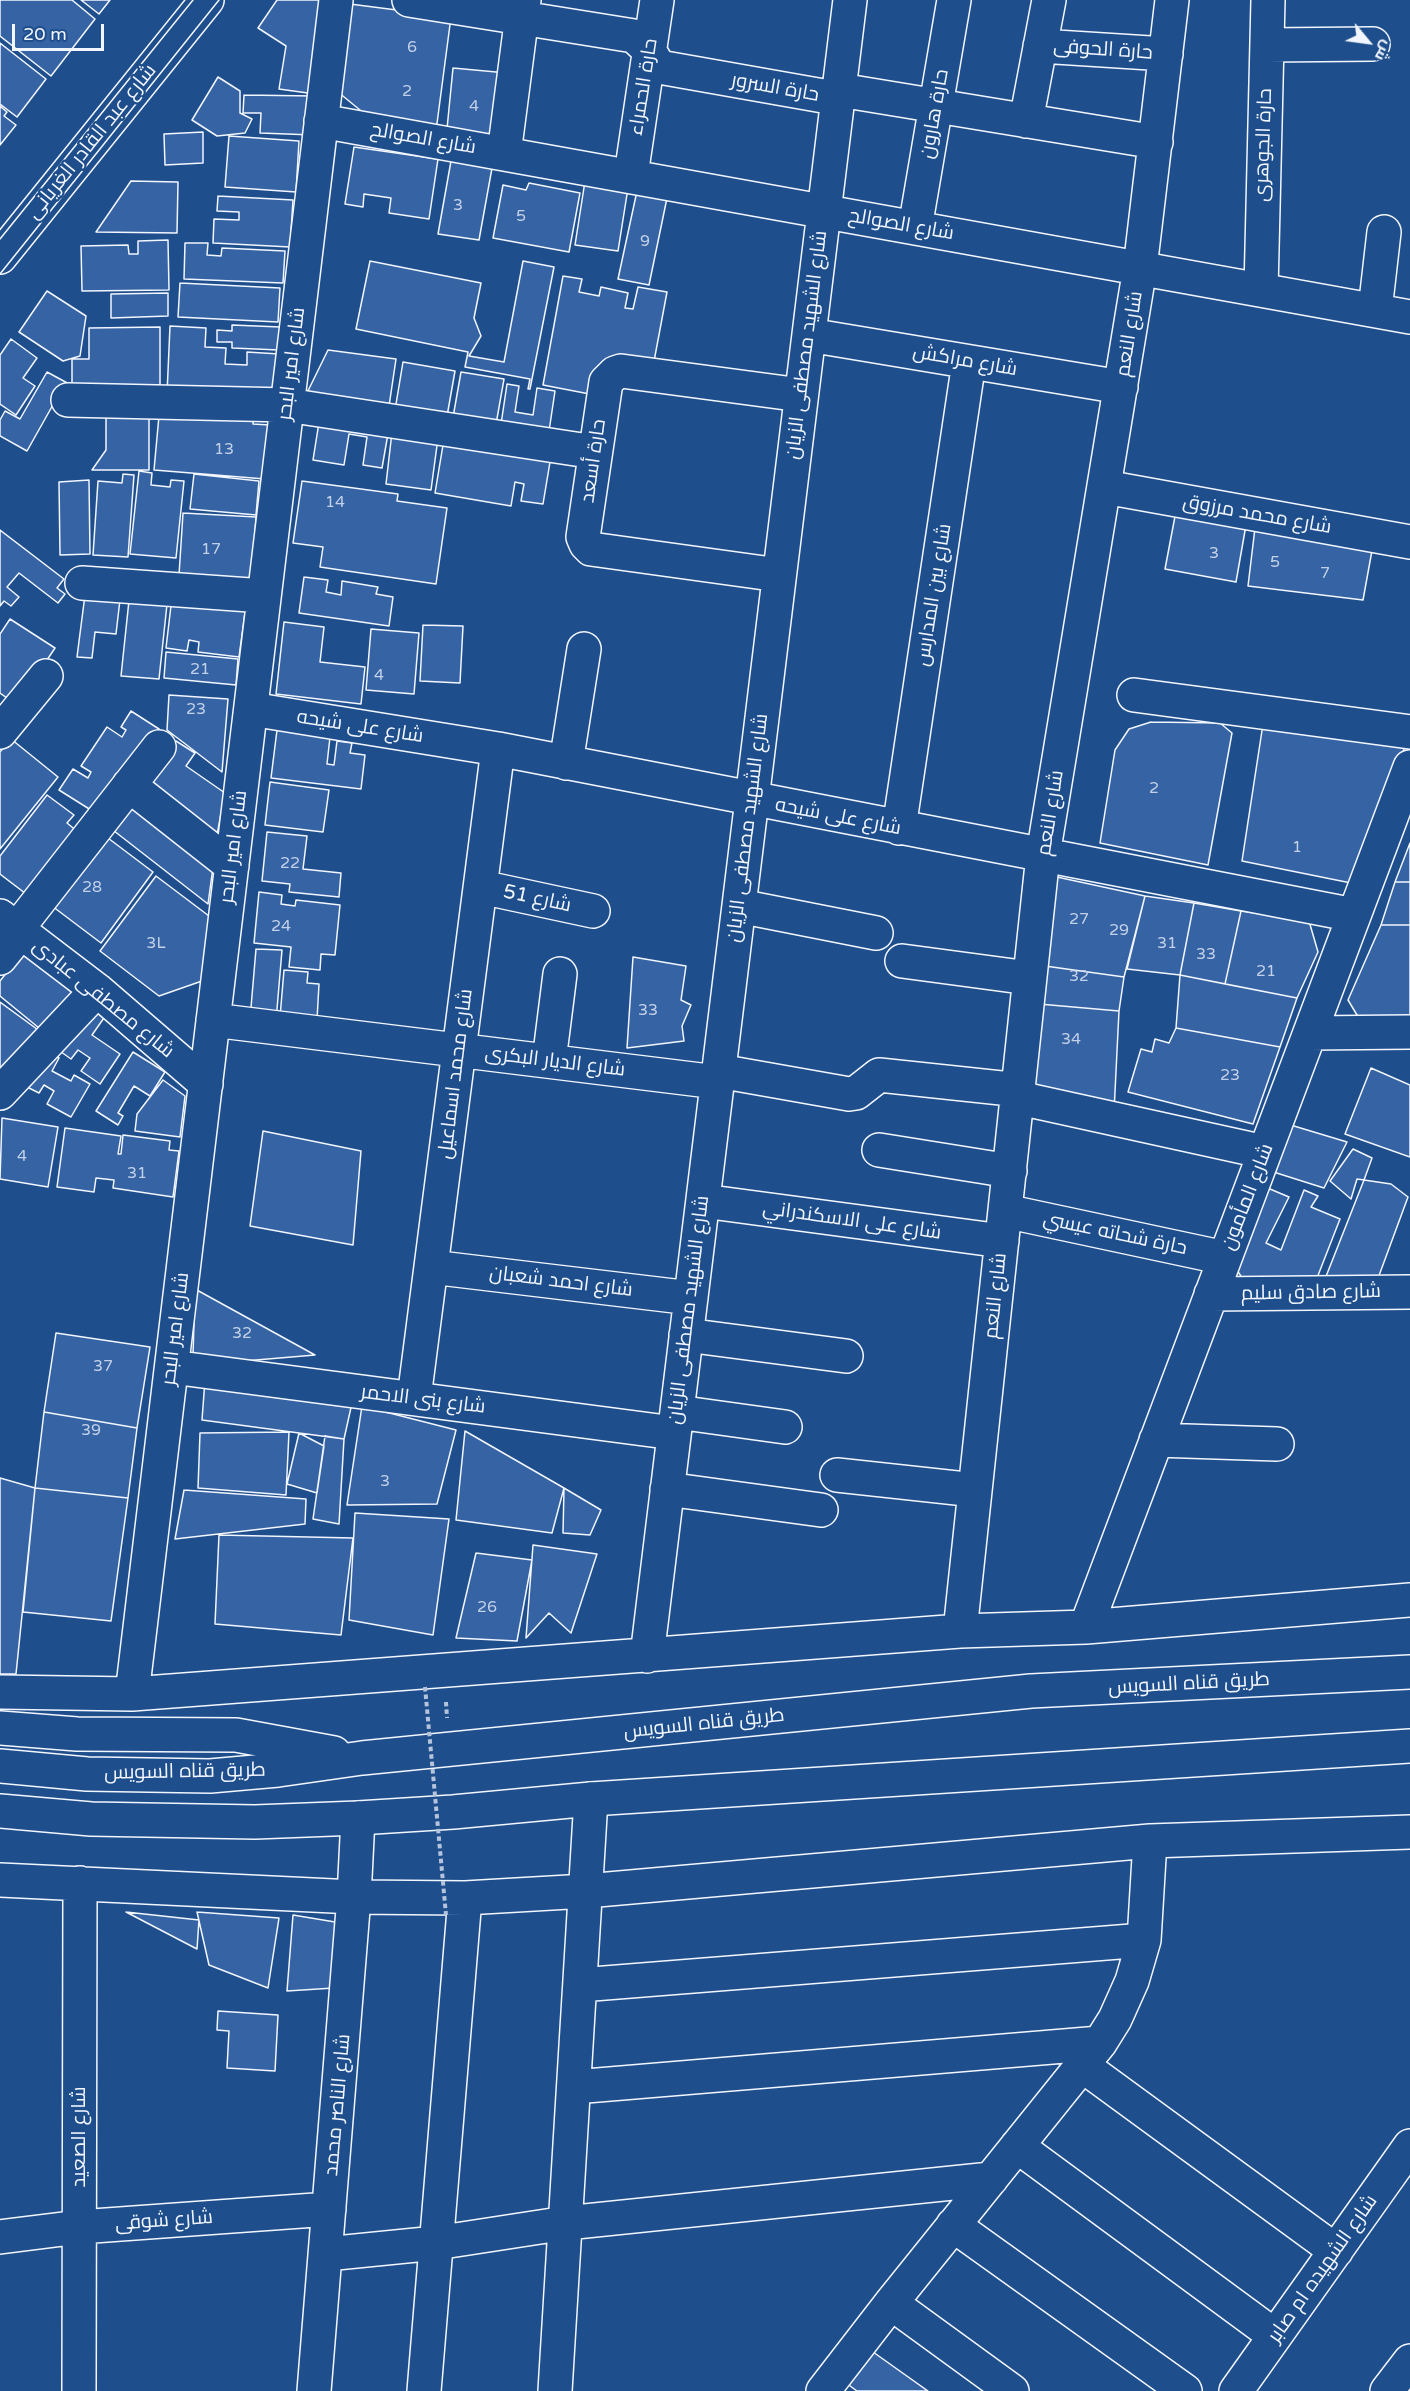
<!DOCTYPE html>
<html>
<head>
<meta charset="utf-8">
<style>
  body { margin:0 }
  #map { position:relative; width:1410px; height:2391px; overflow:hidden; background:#1f4e8c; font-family:"Varela Round",Cairo,sans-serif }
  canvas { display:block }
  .north { position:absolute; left:1338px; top:12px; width:60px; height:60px; -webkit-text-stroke:4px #1f4e8c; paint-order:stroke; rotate:119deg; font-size:16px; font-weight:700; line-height:24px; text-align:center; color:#f2f6ff }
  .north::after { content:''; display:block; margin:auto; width:21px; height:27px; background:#f2f6ff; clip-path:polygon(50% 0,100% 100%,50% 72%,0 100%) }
  .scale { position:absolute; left:12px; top:24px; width:92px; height:27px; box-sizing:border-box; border:3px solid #f2f6ff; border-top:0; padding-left:8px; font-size:18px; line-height:21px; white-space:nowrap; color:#f2f6ff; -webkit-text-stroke:4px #1f4e8c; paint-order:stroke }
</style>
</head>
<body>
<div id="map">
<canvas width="1410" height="2391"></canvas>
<div class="north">ش</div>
<div class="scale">20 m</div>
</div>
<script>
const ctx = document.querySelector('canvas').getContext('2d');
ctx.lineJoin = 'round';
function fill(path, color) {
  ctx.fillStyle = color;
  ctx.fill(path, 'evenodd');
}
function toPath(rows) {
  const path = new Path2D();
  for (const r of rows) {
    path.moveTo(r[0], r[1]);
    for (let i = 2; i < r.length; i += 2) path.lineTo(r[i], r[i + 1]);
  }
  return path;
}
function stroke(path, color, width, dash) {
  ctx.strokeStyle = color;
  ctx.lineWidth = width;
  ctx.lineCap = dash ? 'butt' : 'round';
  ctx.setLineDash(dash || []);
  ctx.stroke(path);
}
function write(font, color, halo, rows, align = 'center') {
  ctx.font = font + ' "Varela Round",Cairo,sans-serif';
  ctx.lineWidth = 4.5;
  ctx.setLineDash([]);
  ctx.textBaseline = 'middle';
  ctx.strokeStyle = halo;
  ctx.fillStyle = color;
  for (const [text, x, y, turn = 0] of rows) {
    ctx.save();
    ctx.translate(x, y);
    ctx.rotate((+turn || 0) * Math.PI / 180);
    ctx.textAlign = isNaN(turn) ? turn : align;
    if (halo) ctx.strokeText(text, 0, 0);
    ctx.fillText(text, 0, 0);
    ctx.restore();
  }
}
const building = toPath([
  [0,0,72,0,95,19,51,76,0,36,0,0],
  [81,0,110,0,99,14,81,0],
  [277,0,328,0,315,94,279,89,286,46,258,28,277,0],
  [350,4,451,17,436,131,377,124,338,92,350,4],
  [0,43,46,79,17,117,0,104,0,43],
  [453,68,507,73,500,144,446,139,453,68],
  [218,77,240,91,240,113,252,119,245,133,217,136,192,120,218,77],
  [244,95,314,96,313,135,260,133,261,113,243,113,244,95],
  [0,106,7,112,4,116,16,125,0,145,0,106],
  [203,132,203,163,165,165,164,134,203,132],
  [229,136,299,141,296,192,225,187,229,136],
  [354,147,438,159,429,219,389,213,391,198,364,194,363,207,345,204,354,147],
  [451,161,492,168,479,240,438,234,451,161],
  [131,181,178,182,177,233,96,232,131,181],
  [585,181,628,188,618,251,575,245,585,181],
  [529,183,580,193,569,252,493,238,503,185,526,190,529,183],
  [637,191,667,198,649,285,618,279,637,191],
  [218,196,293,200,290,247,213,243,214,219,239,220,239,212,217,211,218,196],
  [168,240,169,290,82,291,81,246,128,245,129,254,138,254,138,241,168,240],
  [185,243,208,243,207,255,221,256,222,248,285,251,283,283,184,279,185,243],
  [370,261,481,283,474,318,481,336,469,356,504,362,523,261,554,267,530,389,528,389,530,379,465,367,468,352,356,329,370,261],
  [563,276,582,279,579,292,599,296,601,287,628,293,625,308,633,309,638,287,667,292,652,372,600,396,543,385,563,276],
  [180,283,280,288,278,322,178,317,180,283],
  [47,291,86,316,80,356,63,361,19,332,47,291],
  [168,293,168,316,111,318,111,294,168,293],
  [232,325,280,327,279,350,232,348,232,342,217,342,217,330,232,331,232,325],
  [170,326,206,328,205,347,226,348,225,364,247,365,247,352,279,354,277,399,167,394,170,326],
  [160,327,160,390,72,391,72,359,89,359,89,328,160,327],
  [11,339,37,358,23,378,35,386,16,415,0,404,0,355,11,339],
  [328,350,396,359,388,413,303,401,328,350],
  [403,362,455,371,446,422,394,416,403,362],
  [47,372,71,385,54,403,27,451,0,436,0,420,5,411,20,419,47,372],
  [461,372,504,379,495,430,452,423,461,372],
  [507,384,519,386,515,412,533,415,537,388,555,391,548,438,500,431,507,384],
  [160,405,254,412,253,424,270,425,265,479,154,470,160,405],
  [106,407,149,407,149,470,92,470,106,450,106,407],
  [320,416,389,428,382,468,363,465,367,437,349,434,344,465,313,460,320,416],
  [392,432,438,438,431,490,386,484,392,432],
  [444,439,551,456,543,504,521,501,524,484,515,482,511,506,435,493,444,439],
  [139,471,152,473,151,485,170,487,171,480,184,481,176,558,130,554,139,471],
  [123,474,134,475,128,557,93,555,98,481,122,483,123,474],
  [194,474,259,481,256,515,190,509,194,474],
  [89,480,90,554,60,555,59,482,89,480],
  [302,481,398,494,397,501,447,508,436,584,320,567,323,547,293,543,302,481],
  [1176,511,1246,525,1236,582,1165,569,1176,511],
  [183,513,256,517,252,579,179,575,183,513],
  [1255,528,1373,545,1363,600,1248,586,1255,528],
  [0,530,64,579,57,588,65,594,58,603,19,573,7,587,19,597,11,606,4,601,0,606,0,530],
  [304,577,328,580,326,592,341,595,342,581,378,587,376,594,393,597,389,626,299,613,304,577],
  [86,587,121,591,116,634,95,632,92,658,77,657,86,587],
  [130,591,168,595,159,679,121,676,130,591],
  [172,597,246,605,239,657,198,652,199,642,189,640,187,651,166,648,172,597],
  [10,619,55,648,17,705,0,693,0,634,10,619],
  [284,622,324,627,320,662,365,667,361,704,276,694,284,622],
  [423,625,463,626,460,683,420,681,423,625],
  [371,629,419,633,414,694,366,690,371,629],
  [166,652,238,659,236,685,164,678,166,652],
  [169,695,228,699,222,772,167,730,169,695],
  [131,711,159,729,102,817,59,790,73,769,88,778,91,772,81,766,107,727,122,737,126,730,121,727,131,711],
  [1151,722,1220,723,1232,733,1208,865,1100,843,1115,750,1129,729,1151,722],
  [1263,724,1408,739,1351,883,1242,861,1263,724],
  [277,730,330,737,327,764,334,765,337,741,352,743,350,753,365,755,361,789,271,778,277,730],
  [11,739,58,777,0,849,0,752,11,739],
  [176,741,195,753,186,766,225,793,217,835,145,787,176,741],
  [270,782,329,790,323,832,265,825,270,782],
  [47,795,74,815,67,823,78,832,34,900,0,874,0,856,47,795],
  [133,796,214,860,208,904,109,827,133,796],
  [267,832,307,836,303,869,341,873,339,897,289,892,290,884,262,881,267,832],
  [104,835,153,872,101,943,52,906,104,835],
  [1410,843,1410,882,1395,882,1410,843],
  [156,876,209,916,202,981,159,996,100,951,156,876],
  [1057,877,1145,896,1124,977,1045,966,1057,877],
  [1395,882,1410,882,1410,925,1381,925,1395,882],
  [259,892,282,895,281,904,295,906,296,900,340,905,335,955,321,954,320,970,289,967,291,947,254,943,259,892],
  [1145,896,1194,903,1180,975,1127,969,1145,896],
  [1194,903,1241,911,1225,984,1180,975,1194,903],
  [1241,911,1309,921,1318,952,1297,998,1225,984,1241,911],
  [1381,925,1410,925,1410,1024,1363,1025,1348,1000,1381,925],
  [31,942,89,989,50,1037,0,996,0,981,31,942],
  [256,949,282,950,276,1021,250,1019,256,949],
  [633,957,686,966,681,1000,691,1005,682,1026,684,1041,627,1048,633,957],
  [1045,966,1124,977,1119,1011,1039,1004,1045,966],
  [284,970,308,972,307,983,319,984,317,1020,280,1017,284,970],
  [1180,975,1297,998,1280,1047,1176,1028,1180,975],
  [0,1002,41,1032,0,1076,0,1002],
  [88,1003,106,1015,92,1035,120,1054,100,1084,81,1071,90,1058,78,1050,71,1059,57,1049,88,1003],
  [1039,1004,1119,1011,1114,1112,1026,1094,1039,1004],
  [1176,1028,1280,1047,1253,1124,1128,1092,1141,1049,1152,1052,1155,1039,1169,1043,1176,1028],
  [45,1050,59,1058,52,1071,71,1081,74,1075,90,1084,71,1117,47,1104,54,1091,44,1085,39,1093,25,1086,45,1050],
  [133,1052,165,1072,150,1096,134,1086,118,1113,123,1116,118,1125,96,1111,133,1052],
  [1371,1068,1410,1085,1410,1157,1345,1134,1371,1068],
  [163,1080,185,1096,180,1137,135,1131,137,1114,163,1080],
  [2,1118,58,1127,48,1187,0,1179,2,1118],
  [1284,1123,1347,1142,1324,1188,1264,1169,1284,1123],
  [65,1128,121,1136,118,1154,121,1154,123,1135,170,1141,169,1150,179,1151,173,1197,113,1188,114,1180,96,1178,94,1192,57,1187,65,1128],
  [263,1131,361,1151,353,1245,250,1226,263,1131],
  [1353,1149,1372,1158,1364,1180,1357,1179,1351,1199,1330,1181,1353,1149],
  [1364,1180,1391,1184,1408,1197,1377,1281,1325,1279,1364,1180],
  [1258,1184,1289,1197,1266,1243,1281,1250,1304,1190,1318,1196,1311,1207,1340,1219,1317,1278,1247,1285,1230,1260,1258,1184],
  [195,1289,315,1355,244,1361,193,1355,195,1289],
  [56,1333,150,1347,137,1428,44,1412,56,1333],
  [205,1380,352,1403,344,1439,202,1420,205,1380],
  [362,1406,456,1430,437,1504,347,1505,362,1406],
  [44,1412,137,1428,128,1498,35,1488,44,1412],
  [465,1431,564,1488,552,1533,456,1520,465,1431],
  [289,1432,286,1495,198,1488,200,1433,289,1432],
  [299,1433,324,1446,317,1493,287,1484,299,1433],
  [325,1436,344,1439,339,1524,313,1519,325,1436],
  [0,1478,35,1488,16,1674,0,1674,0,1478],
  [35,1488,128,1498,111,1621,23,1612,35,1488],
  [564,1488,601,1510,590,1535,563,1533,564,1488],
  [184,1490,306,1499,305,1524,175,1539,184,1490],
  [355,1513,449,1519,433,1635,349,1620,355,1513],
  [219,1535,353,1538,341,1635,215,1624,219,1535],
  [533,1545,597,1554,571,1633,549,1613,526,1638,533,1545],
  [476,1553,532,1560,517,1641,456,1638,476,1553],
  [126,1912,199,1920,197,1949,126,1912],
  [197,1912,279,1918,268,1988,209,1965,197,1912],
  [293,1915,341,1923,334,1988,287,1991,293,1915],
  [218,2011,278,2015,275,2071,227,2068,229,2031,217,2030,218,2011],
  [866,2347,928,2391,857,2391,842,2380,866,2347]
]);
fill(building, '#3563a3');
stroke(building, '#f2f6ff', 1.5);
const minor = toPath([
  [409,0,634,36,649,50,659,67,829,97,846,91,1156,142],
  [1267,45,1373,44],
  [1040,46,1166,54],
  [321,121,1410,317],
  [1026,121,1049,0],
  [504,154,524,0],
  [631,175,657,0],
  [915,228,954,0],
  [1261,290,1268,0],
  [1375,310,1384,232],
  [809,335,1121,387],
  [68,400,287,405,595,452],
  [1105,487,1410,542],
  [779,575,591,549,586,544,583,537,606,382,615,373,621,371,801,395],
  [82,583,264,596],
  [1134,695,1410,732],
  [251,709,498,749,1354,915],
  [0,732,46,676],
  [566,763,584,649],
  [129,785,232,866],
  [899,828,969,362],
  [481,887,593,911],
  [739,906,876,933],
  [0,916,97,990,206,1084],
  [17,929,159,747],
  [0,958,21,932],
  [902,961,1029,978],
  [213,1020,717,1082],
  [1310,1033,1410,1032],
  [549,1061,560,974],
  [719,1071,849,1094,856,1093,879,1075,1020,1090],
  [0,1093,97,990],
  [1019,1098,1265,1152],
  [879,1150,1010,1171],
  [703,1201,1002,1241],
  [1005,1211,1225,1258],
  [431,1267,691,1298],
  [1211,1294,1410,1292],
  [686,1335,846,1356],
  [172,1367,674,1433],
  [414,1398,498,749],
  [677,1412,785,1427],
  [1156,1440,1277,1444],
  [837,1475,975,1490],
  [667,1489,821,1510],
  [1086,1627,1410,767],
  [960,1631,1043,855,1140,268,1172,0],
  [647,1656,850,0],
  [0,1692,132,1694,960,1631,1086,1627,1410,1600],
  [132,1694,336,0],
  [0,1880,354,1897,465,1898,586,1891,1150,1841,1410,1832],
  [580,1985,1144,1940],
  [1083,2066,1336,2251],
  [574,2087,1100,2043],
  [1017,2146,1275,2336],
  [953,2225,1185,2391],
  [0,2237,79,2227,329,2209],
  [326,2254,436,2243,566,2223,991,2179],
  [891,2303,1012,2391],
  [79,2391,80,1883],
  [314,2391,354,1897,358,1818],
  [424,2391,465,1898],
  [555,2391,591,1799],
  [823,2391,891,2303,1100,2043,1115,2019,1132,1981,1144,1940,1150,1841],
  [1236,2391,1410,2146],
  [1387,2391,1410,2361]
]);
const major = toPath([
  [0,257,207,0]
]);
const highway = toPath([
  [0,1728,77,1734,236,1735,334,1753],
  [0,1766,87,1774,210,1776,278,1770,362,1758,1031,1691,1410,1672],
  [0,1811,91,1819,255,1822,358,1818,453,1812,591,1799,1410,1746]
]);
stroke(minor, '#f2f6ff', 36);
stroke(major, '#f2f6ff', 36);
stroke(highway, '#f2f6ff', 36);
stroke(toPath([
  [446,1702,447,1718]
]), '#b3c4dc', 4, [4.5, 3]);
stroke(minor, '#1f4e8c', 33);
stroke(major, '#1f4e8c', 33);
stroke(highway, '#1f4e8c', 33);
stroke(toPath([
  [0,239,193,0],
  [0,274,219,0]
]), '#f2f6ff', 1.5);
stroke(toPath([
  [425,1687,446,1915]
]), '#b3c4dc', 4, [4.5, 3]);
write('16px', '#c3d1e8', null, [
  ["6",412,48],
  ["2",407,92],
  ["4",474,107],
  ["3",458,206],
  ["5",521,217],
  ["9",645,242],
  ["13",224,450],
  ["14",335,503],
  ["17",211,550],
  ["3",1214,554],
  ["5",1275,563],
  ["7",1325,574],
  ["21",200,670],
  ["4",379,676],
  ["23",196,710],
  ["2",1154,789],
  ["1",1297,848],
  ["22",290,864],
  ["28",92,888],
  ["27",1079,920],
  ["24",281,927],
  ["29",1119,931],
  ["3L",156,944],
  ["31",1167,944],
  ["33",1206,955],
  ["21",1266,972],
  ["32",1079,977],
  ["33",648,1011],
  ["34",1071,1040],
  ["23",1230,1076],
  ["4",22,1157],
  ["31",137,1174],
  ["32",242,1334],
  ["37",103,1367],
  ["39",91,1431],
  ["3",385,1482],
  ["26",487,1608]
]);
write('20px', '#f2f6ff', '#1f4e8c', [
  ["حارة الحوفى",1103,50,4],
  ["حارة الحمراء",644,87,-81],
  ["حارة السرور",775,88,10],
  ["حارة هارون",935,114,-80],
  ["شارع الصوالح",423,139,10],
  ["شارع عبد القادر الغريانى",92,142,-51],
  ["حارة الجوهرى",1264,145,-88],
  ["شارع الصوالح",901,225,10],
  ["شارع النعم",1130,334,-81],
  ["شارع الشهيد مصطفى الزيان",807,345,-83],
  ["شارع مراكش",965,361,10],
  ["شارع امير البحر",292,364,-83],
  ["حارة أسعد",594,461,-82],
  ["شارع محمد مرزوق",1257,515,10],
  ["شارع بين المدارس",934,595,-81],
  ["شارع على شيحه",360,727,9],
  ["شارع النعم",1051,813,-81],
  ["شارع على شيحه",838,817,11],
  ["شارع الشهيد مصطفى الزيان",748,828,-83],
  ["شارع امير البحر",234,847,-83],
  ["شارع 51",537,899,12],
  ["شارع مصطفى عبادى",103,999,39],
  ["شارع الديار البكرى",555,1062,7],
  ["شارع محمد اسماعيل",456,1074,-83],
  ["شارع المأمون",1248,1197,-69],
  ["شارع على الاسكندراني",852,1221,8],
  ["حارة شحاته عيسي",1115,1234,12],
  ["شارع احمد شعبان",561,1282,7],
  ["شارع صادق سليم",1311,1293,-1],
  ["شارع النعم",996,1296,-84],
  ["شارع الشهيد مصطفى الزيان",689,1310,-83],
  ["شارع امير البحر",176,1329,-83],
  ["شارع بنى الاحمر",423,1400,7],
  ["طريق قناه السويس",1189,1684,-3],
  ["طريق قناه السويس",704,1724,-6],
  ["طريق قناه السويس",185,1772,-1],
  ["شارع الناصر محمد",338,2105,-85],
  ["شارع الصعيد",80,2137,-90],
  ["شارع شوقى",164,2221,-4],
  ["شارع الشهيده ام صابر",1323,2269,-55]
]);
</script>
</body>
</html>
